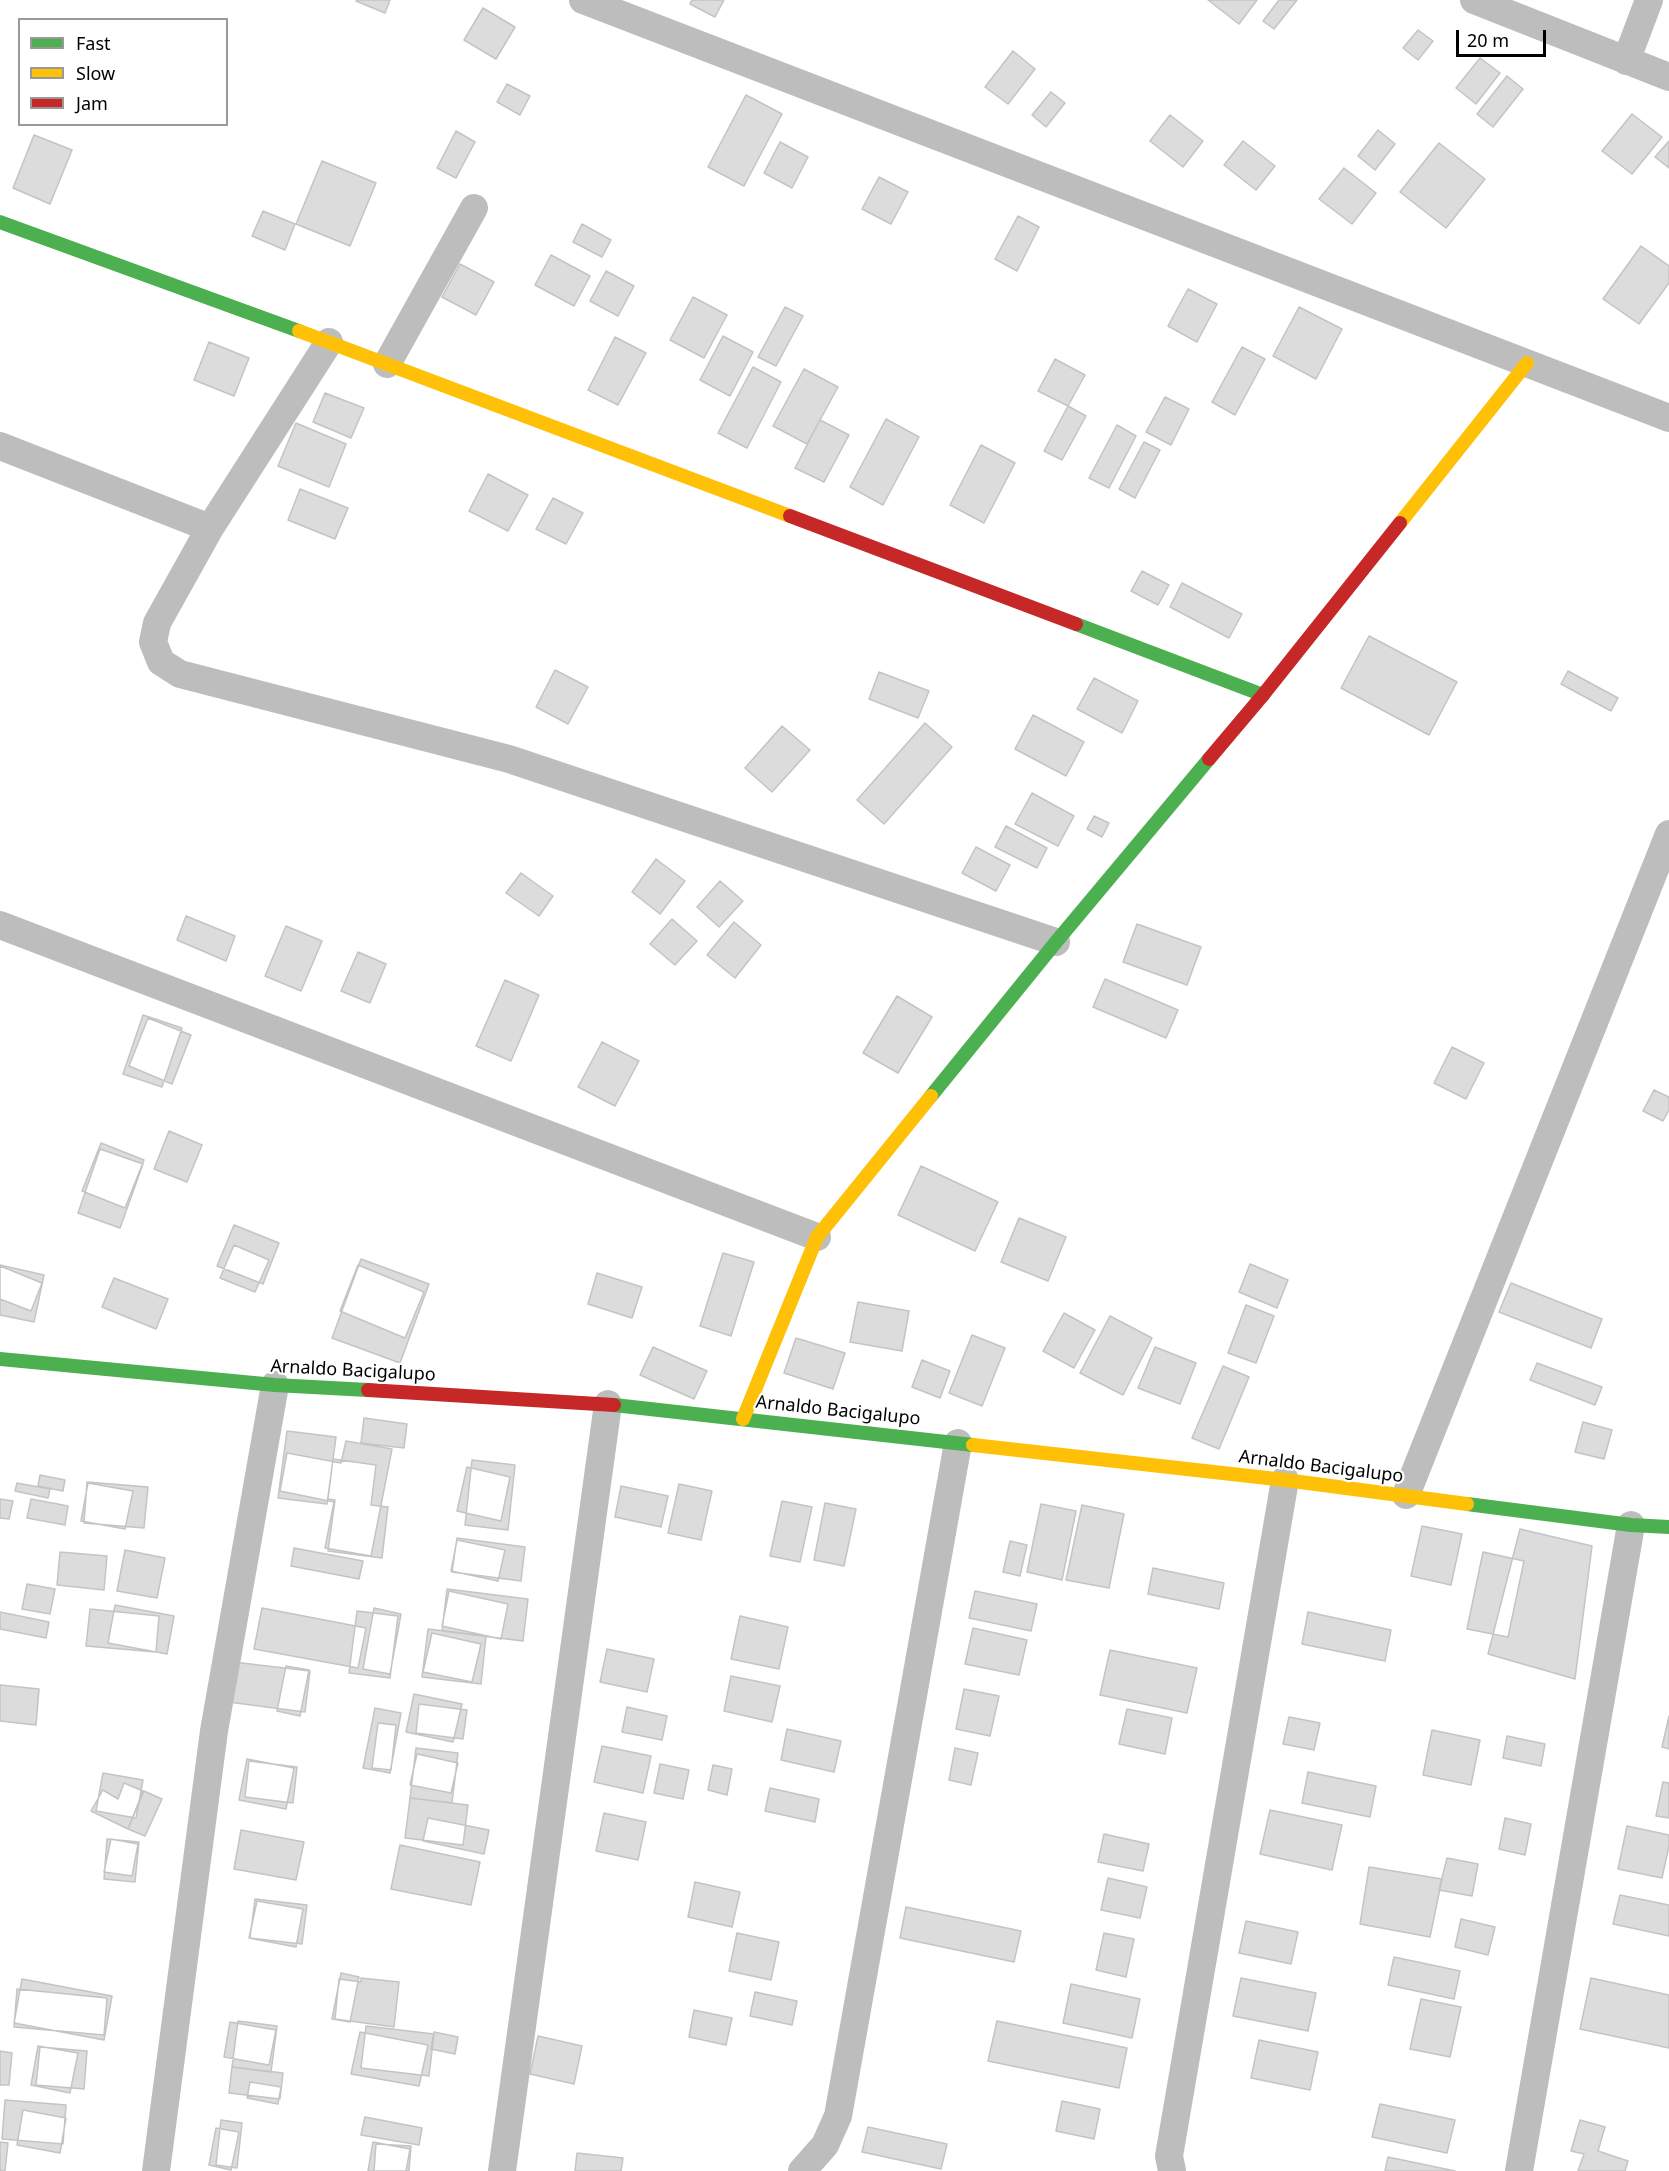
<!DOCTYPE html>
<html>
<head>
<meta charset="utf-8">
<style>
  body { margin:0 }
  #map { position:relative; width:1669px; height:2171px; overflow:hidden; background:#fff; font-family:"Noto Sans",sans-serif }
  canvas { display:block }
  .legend { position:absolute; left:18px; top:18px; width:210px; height:108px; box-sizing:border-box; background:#fff; border:2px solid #999; margin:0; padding:8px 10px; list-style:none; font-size:18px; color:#000 }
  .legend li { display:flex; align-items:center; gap:12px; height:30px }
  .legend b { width:30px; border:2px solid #999 }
  .scale { position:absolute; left:1456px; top:30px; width:90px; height:27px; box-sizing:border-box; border:3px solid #000; border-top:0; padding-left:8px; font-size:18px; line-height:21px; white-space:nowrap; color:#000; -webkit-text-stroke:4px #fff; paint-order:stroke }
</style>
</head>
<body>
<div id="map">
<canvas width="1669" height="2171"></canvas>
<ul class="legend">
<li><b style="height:8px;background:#4caf50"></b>Fast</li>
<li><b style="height:8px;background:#ffc107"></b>Slow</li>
<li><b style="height:8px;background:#c62828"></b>Jam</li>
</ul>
<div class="scale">20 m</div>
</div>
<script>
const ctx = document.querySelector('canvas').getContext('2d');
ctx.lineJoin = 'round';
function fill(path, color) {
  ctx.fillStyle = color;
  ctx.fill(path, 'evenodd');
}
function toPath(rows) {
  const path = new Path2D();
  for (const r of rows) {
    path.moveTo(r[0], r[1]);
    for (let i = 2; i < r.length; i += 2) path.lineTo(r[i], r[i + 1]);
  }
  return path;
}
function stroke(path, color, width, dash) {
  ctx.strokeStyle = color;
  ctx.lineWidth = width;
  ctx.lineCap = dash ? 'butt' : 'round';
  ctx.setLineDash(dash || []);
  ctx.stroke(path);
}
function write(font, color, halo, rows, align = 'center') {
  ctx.font = font + ' "Noto Sans",sans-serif';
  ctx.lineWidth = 4.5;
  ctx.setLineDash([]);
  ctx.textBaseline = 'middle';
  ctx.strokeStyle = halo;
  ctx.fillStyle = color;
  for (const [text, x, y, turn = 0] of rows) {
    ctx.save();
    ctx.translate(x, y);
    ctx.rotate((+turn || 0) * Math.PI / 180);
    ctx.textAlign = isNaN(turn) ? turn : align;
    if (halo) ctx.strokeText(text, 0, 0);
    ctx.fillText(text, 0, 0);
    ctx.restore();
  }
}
const building = toPath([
  [357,0,390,0,385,13,356,1,357,0],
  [692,0,724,0,715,17,690,4,692,0],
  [1208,0,1257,0,1239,24,1208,0],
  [1279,0,1297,0,1274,29,1263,21,1279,0],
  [483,8,515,27,496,59,464,40,483,8],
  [1418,30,1433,41,1418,60,1403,48,1418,30],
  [1013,51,1035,69,1008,104,985,87,1013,51],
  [1480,58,1500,73,1476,104,1456,88,1480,58],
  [1507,76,1523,89,1493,127,1477,114,1507,76],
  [507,84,530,96,520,115,497,102,507,84],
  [1051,92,1065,103,1046,127,1032,115,1051,92],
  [746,95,782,114,744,186,708,167,746,95],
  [1632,114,1662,137,1632,174,1602,151,1632,114],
  [1170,115,1203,141,1183,167,1150,141,1170,115],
  [1378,130,1395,144,1375,170,1358,156,1378,130],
  [456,131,475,142,456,178,437,168,456,131],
  [34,135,72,150,50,204,13,188,34,135],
  [1243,141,1275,166,1256,190,1224,165,1243,141],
  [1669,141,1669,168,1655,157,1669,141],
  [780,142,808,157,792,188,764,173,780,142],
  [1439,143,1485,179,1446,228,1400,192,1439,143],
  [322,161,376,183,350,246,296,224,322,161],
  [1344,168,1376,193,1352,224,1319,199,1344,168],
  [879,177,908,192,891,224,862,209,879,177],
  [263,211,295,224,285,250,252,236,263,211],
  [1018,216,1039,227,1017,271,995,259,1018,216],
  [582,224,611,240,602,257,573,242,582,224],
  [1641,246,1669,266,1669,283,1639,324,1603,299,1641,246],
  [551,255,590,276,574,306,535,285,551,255],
  [460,264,494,282,476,315,442,297,460,264],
  [606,271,634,286,618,316,590,301,606,271],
  [1188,289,1217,304,1197,342,1168,326,1188,289],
  [693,297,727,315,704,358,670,340,693,297],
  [785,307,803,316,776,366,758,357,785,307],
  [1299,307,1342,329,1316,379,1273,356,1299,307],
  [723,336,753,352,730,396,700,380,723,336],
  [615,337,646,353,618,405,588,390,615,337],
  [209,342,249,358,234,396,194,380,209,342],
  [1242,347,1265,359,1235,415,1212,402,1242,347],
  [1055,359,1085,375,1068,406,1038,391,1055,359],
  [753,367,781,382,747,448,718,433,753,367],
  [804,369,838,387,807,444,773,426,804,369],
  [325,393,364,408,351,438,313,422,325,393],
  [1165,397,1189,409,1171,445,1146,432,1165,397],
  [1068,406,1086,416,1062,460,1044,451,1068,406],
  [886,419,919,437,883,505,850,487,886,419],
  [820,420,849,435,824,482,795,468,820,420],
  [296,423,346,444,329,487,278,466,296,423],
  [1117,425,1136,436,1109,488,1089,478,1117,425],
  [1144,442,1160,450,1135,498,1119,489,1144,442],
  [981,445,1015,463,984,523,950,505,981,445],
  [488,474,528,495,508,531,469,511,488,474],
  [300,489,348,508,335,539,288,520,300,489],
  [553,498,583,513,566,544,536,529,553,498],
  [1142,571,1169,585,1158,605,1131,591,1142,571],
  [1182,583,1242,614,1229,638,1170,607,1182,583],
  [1369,636,1457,682,1429,735,1341,688,1369,636],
  [555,670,588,687,568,724,536,707,555,670],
  [1568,671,1618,698,1611,711,1561,684,1568,671],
  [879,672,929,691,918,718,869,699,879,672],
  [1094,678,1138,701,1122,733,1077,709,1094,678],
  [1033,715,1084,742,1066,776,1015,749,1033,715],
  [925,723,952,747,884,824,857,800,925,723],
  [782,726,810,750,772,792,745,768,782,726],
  [1032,793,1074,816,1058,846,1015,824,1032,793],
  [1094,816,1109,823,1102,837,1087,829,1094,816],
  [1006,826,1047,848,1037,868,995,847,1006,826],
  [976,847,1010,865,996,891,962,873,976,847],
  [656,859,685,881,660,914,632,892,656,859],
  [521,873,553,896,539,916,506,893,521,873],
  [720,881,743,901,719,927,697,907,720,881],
  [186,916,235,936,226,961,177,940,186,916],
  [672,919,697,941,675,965,650,944,672,919],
  [734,922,761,945,735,978,707,955,734,922],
  [1137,924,1201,947,1187,985,1123,962,1137,924],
  [286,926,322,941,301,991,265,976,286,926],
  [358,952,386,964,370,1003,341,991,358,952],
  [1105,979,1178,1010,1166,1038,1093,1007,1105,979],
  [505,980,539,995,511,1061,476,1046,505,980],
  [897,996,932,1017,898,1073,863,1053,897,996],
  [143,1015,182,1028,162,1087,123,1074,143,1015],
  [148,1018,191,1035,172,1084,129,1066,148,1018],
  [602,1042,639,1061,615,1106,578,1087,602,1042],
  [1452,1047,1484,1063,1466,1099,1434,1083,1452,1047],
  [1654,1090,1669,1097,1669,1110,1663,1121,1643,1111,1654,1090],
  [169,1131,202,1145,187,1182,154,1169,169,1131],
  [101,1143,144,1160,125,1208,82,1191,101,1143],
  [100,1149,143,1164,120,1228,78,1213,100,1149],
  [921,1166,998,1202,975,1251,898,1215,921,1166],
  [1019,1218,1066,1237,1048,1281,1001,1262,1019,1218],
  [234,1225,279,1243,263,1284,217,1266,234,1225],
  [234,1245,269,1260,255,1292,220,1278,234,1245],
  [723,1253,754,1262,731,1336,700,1326,723,1253],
  [361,1259,429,1284,400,1363,332,1338,361,1259],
  [1250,1264,1288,1280,1277,1308,1239,1292,1250,1264],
  [0,1265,44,1275,34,1322,0,1315,0,1265],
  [358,1265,424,1292,405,1338,340,1311,358,1265],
  [0,1266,42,1283,31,1311,0,1299,0,1266],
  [597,1273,642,1287,632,1318,588,1304,597,1273],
  [114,1278,168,1299,156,1329,102,1307,114,1278],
  [1511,1283,1602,1319,1591,1348,1499,1312,1511,1283],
  [858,1302,909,1311,902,1351,850,1342,858,1302],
  [1246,1305,1274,1316,1256,1363,1228,1353,1246,1305],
  [1064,1313,1095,1330,1074,1368,1043,1351,1064,1313],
  [1110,1316,1152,1338,1123,1395,1080,1373,1110,1316],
  [972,1335,1005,1348,982,1406,949,1393,972,1335],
  [796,1338,845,1353,833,1389,784,1373,796,1338],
  [653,1347,707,1371,694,1399,640,1375,653,1347],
  [1155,1347,1196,1363,1180,1404,1138,1388,1155,1347],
  [922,1360,950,1371,940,1398,912,1387,922,1360],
  [1537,1363,1602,1387,1595,1405,1530,1380,1537,1363],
  [1223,1366,1249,1377,1219,1449,1192,1438,1223,1366],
  [364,1418,407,1424,404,1448,361,1443,364,1418],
  [1583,1422,1612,1430,1604,1459,1575,1452,1583,1422],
  [287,1431,336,1437,327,1504,278,1498,287,1431],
  [346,1441,392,1449,371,1556,325,1548,334,1502,280,1491,287,1453,341,1463,346,1441],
  [333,1459,376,1465,371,1505,388,1507,382,1558,328,1551,335,1500,328,1499,333,1459],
  [472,1460,515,1465,508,1530,465,1525,472,1460],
  [467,1467,510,1477,501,1521,457,1511,467,1467],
  [40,1475,65,1480,63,1491,38,1486,40,1475],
  [87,1482,148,1487,144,1528,84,1523,87,1482],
  [17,1483,50,1489,48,1498,15,1491,17,1483],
  [88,1483,133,1491,125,1529,81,1521,88,1483],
  [679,1484,712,1491,701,1540,668,1533,679,1484],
  [621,1486,668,1496,661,1527,615,1517,621,1486],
  [0,1499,13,1501,9,1519,0,1518,0,1499],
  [31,1499,68,1506,65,1525,27,1518,31,1499],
  [782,1501,812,1507,800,1562,770,1556,782,1501],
  [825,1503,856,1509,844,1566,814,1560,825,1503],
  [1041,1504,1076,1511,1062,1580,1027,1572,1041,1504],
  [1082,1505,1124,1514,1109,1588,1066,1580,1082,1505],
  [1422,1526,1462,1534,1451,1585,1411,1576,1422,1526],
  [1520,1529,1592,1546,1575,1679,1488,1654,1520,1529],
  [457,1538,525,1547,521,1581,452,1572,457,1538],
  [457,1540,505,1550,498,1581,451,1571,457,1540],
  [1010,1541,1027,1545,1020,1576,1003,1572,1010,1541],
  [294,1548,363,1561,359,1579,291,1566,294,1548],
  [125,1550,165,1558,157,1598,117,1591,125,1550],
  [60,1552,107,1556,104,1590,57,1585,60,1552],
  [1483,1552,1524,1561,1508,1637,1467,1629,1483,1552],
  [1153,1568,1224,1583,1219,1609,1148,1594,1153,1568],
  [27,1584,55,1589,50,1614,22,1609,27,1584],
  [447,1589,528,1599,523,1641,442,1631,447,1589],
  [449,1591,508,1604,501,1639,442,1626,449,1591],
  [975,1591,1037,1604,1031,1631,969,1618,975,1591],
  [115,1605,174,1616,167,1654,108,1643,115,1605],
  [262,1608,366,1628,358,1668,254,1649,262,1608],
  [374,1608,401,1614,390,1674,363,1669,374,1608],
  [90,1609,159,1616,156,1652,86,1646,90,1609],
  [357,1611,398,1616,390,1678,349,1673,357,1611],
  [0,1612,49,1622,46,1638,0,1629,0,1612],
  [1308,1612,1391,1630,1385,1661,1302,1644,1308,1612],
  [740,1616,788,1627,779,1669,731,1659,740,1616],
  [973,1628,1027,1640,1019,1675,965,1664,973,1628],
  [428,1629,486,1636,481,1684,422,1677,428,1629],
  [432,1633,481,1644,472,1682,423,1672,432,1633],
  [607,1649,654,1659,647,1692,600,1682,607,1649],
  [1110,1650,1197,1668,1187,1713,1100,1695,1110,1650],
  [233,1662,310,1671,305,1712,228,1702,233,1662],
  [286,1666,309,1670,300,1716,277,1711,286,1666],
  [731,1676,780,1686,772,1722,724,1711,731,1676],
  [0,1685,39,1689,36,1725,0,1721,0,1685],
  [964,1689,999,1696,990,1736,956,1729,964,1689],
  [414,1694,462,1704,453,1742,406,1732,414,1694],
  [419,1704,467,1710,463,1739,416,1733,419,1704],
  [627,1707,667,1716,662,1740,622,1732,627,1707],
  [375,1708,401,1713,390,1773,363,1768,375,1708],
  [1127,1709,1172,1718,1165,1754,1119,1744,1127,1709],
  [1669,1716,1669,1749,1662,1747,1669,1716],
  [1289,1717,1320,1723,1314,1750,1283,1744,1289,1717],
  [378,1723,396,1725,391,1770,372,1768,378,1723],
  [787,1729,841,1741,834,1772,781,1760,787,1729],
  [1432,1730,1480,1740,1471,1785,1423,1775,1432,1730],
  [1507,1736,1545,1744,1541,1766,1503,1758,1507,1736],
  [602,1746,651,1756,643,1793,594,1782,602,1746],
  [416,1748,458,1753,452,1803,410,1798,416,1748],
  [955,1748,978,1753,971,1785,949,1780,955,1748],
  [417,1754,458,1763,451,1793,410,1785,417,1754],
  [247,1759,294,1768,286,1809,239,1800,247,1759],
  [249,1761,297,1767,293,1803,245,1797,249,1761],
  [660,1764,689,1770,683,1799,654,1793,660,1764],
  [713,1765,732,1769,727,1795,708,1790,713,1765],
  [1308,1772,1376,1786,1370,1817,1302,1803,1308,1772],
  [103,1773,143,1780,136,1818,96,1811,103,1773],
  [1663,1782,1669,1783,1669,1818,1656,1816,1663,1782],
  [124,1783,143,1791,128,1829,91,1811,103,1790,118,1799,124,1783],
  [770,1788,819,1799,815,1822,765,1811,770,1788],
  [144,1791,162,1799,145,1836,128,1829,144,1791],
  [410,1798,468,1805,463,1845,405,1838,410,1798],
  [1270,1810,1342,1825,1332,1870,1260,1854,1270,1810],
  [604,1813,646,1822,638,1860,596,1851,604,1813],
  [428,1818,489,1830,484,1854,423,1841,428,1818],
  [1505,1818,1531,1824,1525,1855,1499,1849,1505,1818],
  [1627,1826,1669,1835,1669,1846,1662,1878,1618,1869,1627,1826],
  [241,1830,304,1842,296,1880,234,1869,241,1830],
  [1104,1834,1149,1844,1143,1871,1098,1862,1104,1834],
  [107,1839,139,1842,135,1882,104,1879,107,1839],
  [111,1839,138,1844,132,1876,104,1872,111,1839],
  [400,1845,480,1862,471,1905,391,1889,400,1845],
  [1447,1858,1478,1864,1472,1896,1439,1890,1447,1858],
  [1369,1867,1442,1879,1430,1937,1360,1924,1369,1867],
  [1108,1878,1147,1887,1140,1918,1101,1910,1108,1878],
  [695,1882,740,1892,732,1927,688,1917,695,1882],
  [1620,1895,1669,1905,1669,1936,1613,1924,1620,1895],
  [255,1899,307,1905,302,1944,250,1938,255,1899],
  [257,1901,303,1909,296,1947,249,1938,257,1901],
  [906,1907,1021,1931,1014,1962,900,1938,906,1907],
  [1461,1919,1495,1927,1488,1955,1455,1947,1461,1919],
  [1246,1921,1298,1932,1291,1964,1239,1953,1246,1921],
  [737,1933,779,1942,771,1980,729,1971,737,1933],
  [1104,1933,1134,1939,1126,1977,1096,1970,1104,1933],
  [1394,1957,1460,1971,1454,1999,1388,1985,1394,1957],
  [341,1973,359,1977,350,2022,332,2019,341,1973],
  [361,1978,399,1982,394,2027,335,2019,339,1979,361,1982,361,1978],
  [1241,1978,1316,1993,1308,2031,1233,2016,1241,1978],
  [1591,1978,1669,1995,1669,2048,1580,2029,1591,1978],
  [22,1979,112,1996,104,2040,14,2023,22,1979],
  [1071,1984,1140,1999,1132,2038,1063,2023,1071,1984],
  [17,1989,107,1998,104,2035,14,2027,17,1989],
  [755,1992,797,2001,792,2025,750,2016,755,1992],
  [1421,1999,1461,2007,1450,2057,1410,2049,1421,1999],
  [694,2010,732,2018,726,2045,689,2037,694,2010],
  [238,2021,277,2026,271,2072,232,2067,238,2021],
  [997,2021,1127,2048,1119,2088,988,2061,997,2021],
  [230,2022,276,2030,269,2065,224,2057,230,2022],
  [366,2026,434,2034,429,2076,361,2068,366,2026],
  [360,2032,428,2045,419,2086,351,2074,360,2032],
  [434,2032,458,2037,455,2054,431,2049,434,2032],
  [538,2036,582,2046,574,2084,530,2074,538,2036],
  [1259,2040,1318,2052,1310,2090,1251,2078,1259,2040],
  [38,2046,78,2053,70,2093,31,2085,38,2046],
  [40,2047,87,2051,84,2089,36,2085,40,2047],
  [0,2051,12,2053,9,2085,0,2085,0,2051],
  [232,2067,283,2073,280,2099,229,2093,232,2067],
  [250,2082,281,2087,278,2104,247,2098,250,2082],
  [5,2100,66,2105,63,2144,2,2139,5,2100],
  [1062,2101,1100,2109,1094,2139,1056,2131,1062,2101],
  [1380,2104,1455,2120,1447,2153,1372,2137,1380,2104],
  [23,2110,66,2118,60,2153,17,2145,23,2110],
  [365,2117,422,2128,419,2145,361,2135,365,2117],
  [221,2120,242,2123,237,2168,216,2165,221,2120],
  [1580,2120,1605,2127,1598,2151,1628,2161,1625,2171,1578,2171,1584,2154,1571,2151,1580,2120],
  [868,2127,947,2144,941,2169,862,2152,868,2127],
  [216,2128,239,2132,231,2170,209,2165,216,2128],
  [0,2142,8,2143,5,2171,0,2171,0,2142],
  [373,2142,410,2149,406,2171,368,2171,373,2142],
  [376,2144,411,2146,409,2171,374,2171,376,2144],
  [577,2153,623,2158,621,2171,575,2171,577,2153],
  [1388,2157,1455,2171,1385,2171,1388,2157]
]);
fill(building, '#dcdcdc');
stroke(building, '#c4c4c4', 1.5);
stroke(toPath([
  [583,0,1669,418],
  [1474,0,1669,77],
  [1626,61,1649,0],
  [329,342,210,528,157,623,153,642,161,662,180,674,509,759,1056,942],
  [387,364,474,208],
  [0,446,210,528],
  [0,925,817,1237],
  [1406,1495,1669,834],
  [156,2171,214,1731,275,1385],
  [502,2171,608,1404],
  [802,2171,825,2145,838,2116,958,1443],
  [1172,2171,1169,2156,1285,1480],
  [1519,2171,1631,1525]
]), '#bdbdbd', 28);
stroke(toPath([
  [0,222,299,331],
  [1076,624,1263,695],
  [931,1096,1056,942,1209,759],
  [0,1359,275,1385,368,1390],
  [614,1405,973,1445],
  [1467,1504,1631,1525,1669,1527]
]), '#4caf50', 14);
stroke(toPath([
  [299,331,790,516],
  [1400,523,1527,363],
  [743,1419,817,1237,931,1096],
  [973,1445,1285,1480,1467,1504]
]), '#ffc107', 14);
stroke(toPath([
  [790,516,1076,624],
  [1209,759,1263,695,1400,523],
  [368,1390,614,1405]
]), '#c62828', 14);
write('18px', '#000', '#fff', [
  ["Arnaldo Bacigalupo",353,1371,3],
  ["Arnaldo Bacigalupo",838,1411,6],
  ["Arnaldo Bacigalupo",1321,1467,7]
]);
</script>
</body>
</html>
